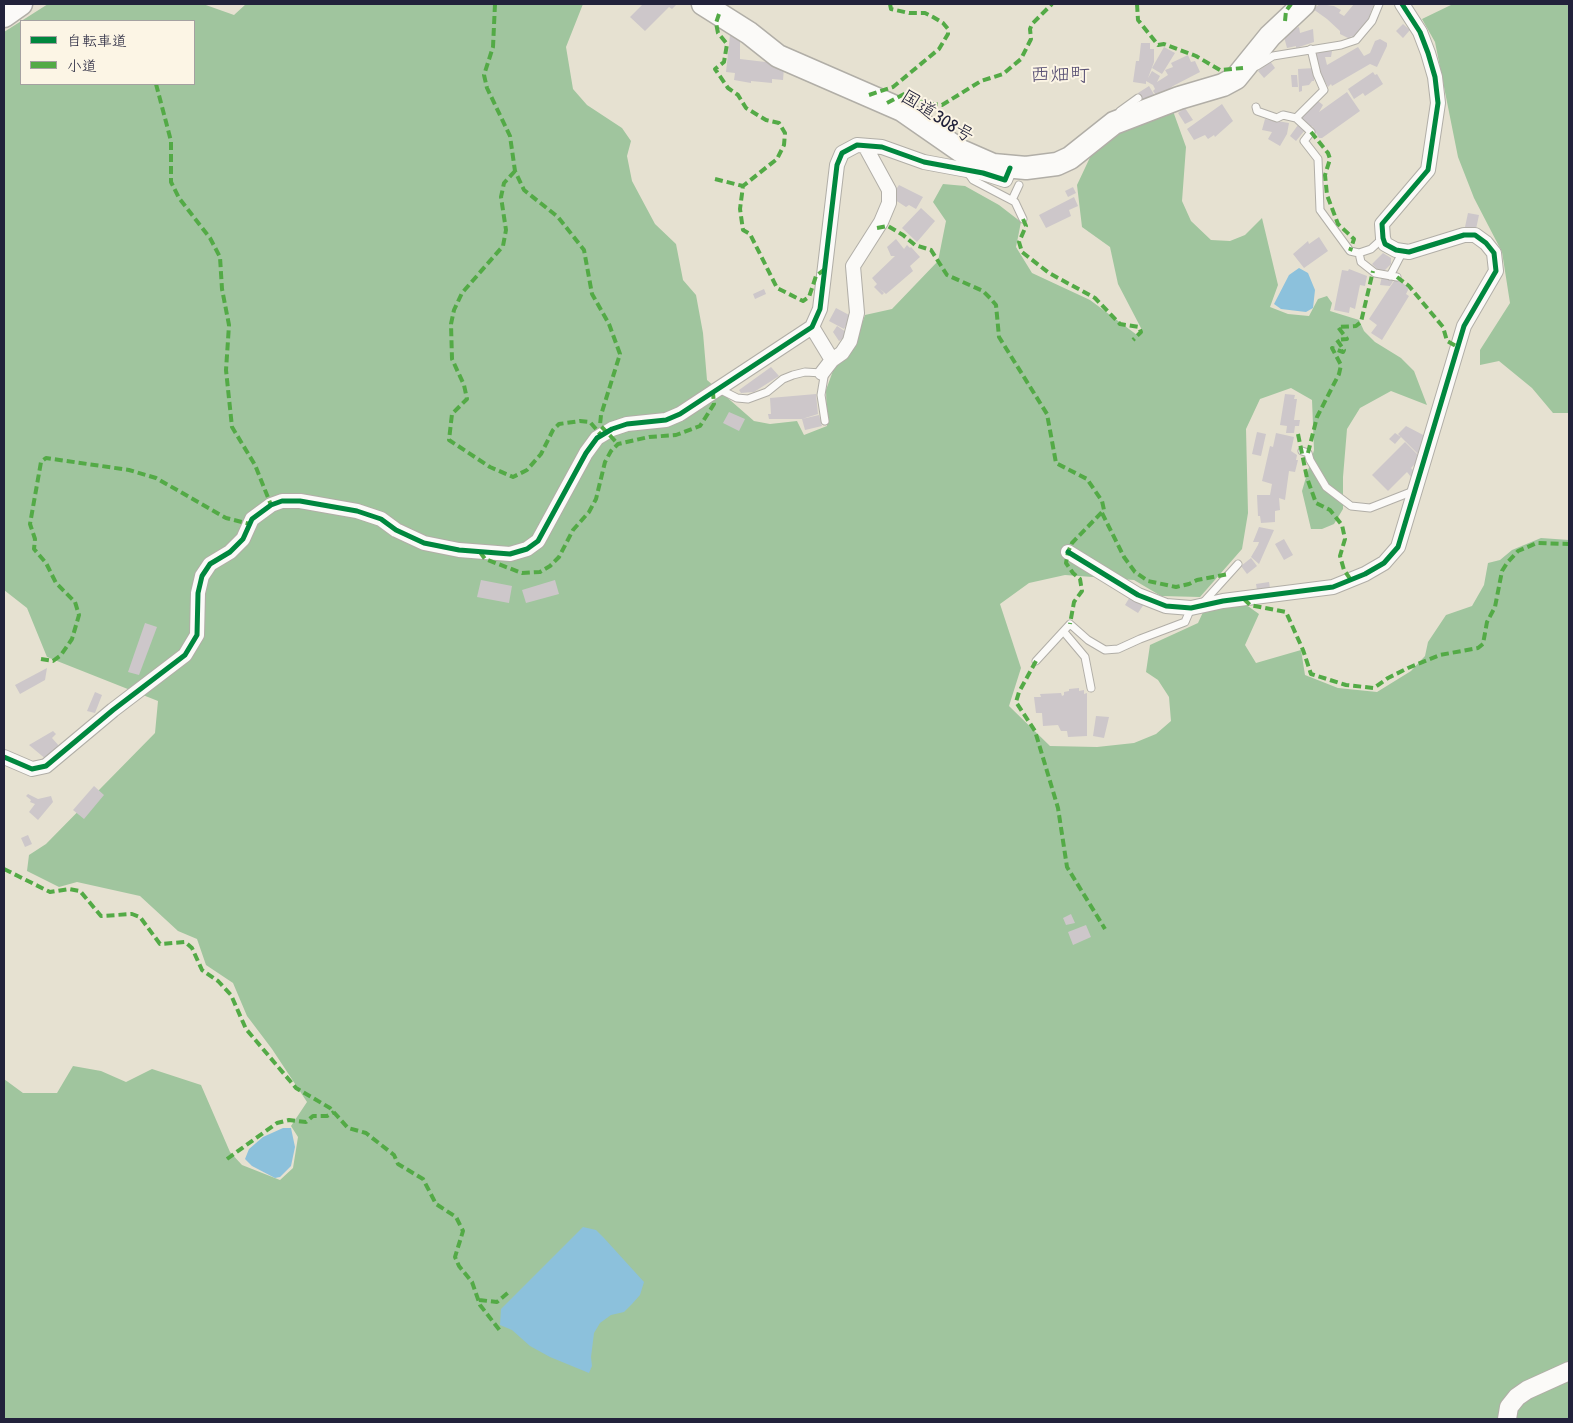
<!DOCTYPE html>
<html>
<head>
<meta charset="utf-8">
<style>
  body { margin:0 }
  #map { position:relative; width:1573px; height:1423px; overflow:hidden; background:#e6e1d1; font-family:"Patrick Hand","Klee One",sans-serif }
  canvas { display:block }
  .frame { position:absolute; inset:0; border:5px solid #22223b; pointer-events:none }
  .legend { position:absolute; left:20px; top:20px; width:175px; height:65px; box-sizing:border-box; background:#fcf5e5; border:1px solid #a5a1a1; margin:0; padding:6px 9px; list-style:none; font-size:15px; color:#22223b }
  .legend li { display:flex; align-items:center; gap:10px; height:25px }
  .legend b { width:25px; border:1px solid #a5a1a1 }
</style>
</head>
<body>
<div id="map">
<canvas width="1573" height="1423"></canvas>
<div class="frame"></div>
<ul class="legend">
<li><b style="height:6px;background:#00873e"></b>自転車道</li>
<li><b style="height:6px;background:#53aa46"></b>小道</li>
</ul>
</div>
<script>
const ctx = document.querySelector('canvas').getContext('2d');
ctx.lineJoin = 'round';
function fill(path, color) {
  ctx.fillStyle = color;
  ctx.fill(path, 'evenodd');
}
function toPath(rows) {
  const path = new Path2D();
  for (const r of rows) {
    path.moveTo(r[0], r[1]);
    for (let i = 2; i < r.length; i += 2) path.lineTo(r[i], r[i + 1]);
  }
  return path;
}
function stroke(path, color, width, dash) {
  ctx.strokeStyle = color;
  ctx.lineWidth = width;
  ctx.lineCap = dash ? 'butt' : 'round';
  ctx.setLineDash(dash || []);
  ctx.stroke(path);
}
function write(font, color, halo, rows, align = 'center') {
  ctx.font = font + ' "Patrick Hand","Klee One",sans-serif';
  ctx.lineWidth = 4;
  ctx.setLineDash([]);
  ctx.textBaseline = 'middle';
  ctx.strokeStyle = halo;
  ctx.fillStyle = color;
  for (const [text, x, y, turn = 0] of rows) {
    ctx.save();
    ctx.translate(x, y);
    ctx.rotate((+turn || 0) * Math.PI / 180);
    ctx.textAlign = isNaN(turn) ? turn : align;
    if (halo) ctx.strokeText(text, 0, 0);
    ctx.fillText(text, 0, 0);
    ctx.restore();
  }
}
fill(toPath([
  [48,4,203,4,234,15,246,4,583,4,566,47,573,89,587,105,622,128,631,141,627,156,632,181,655,224,676,244,683,280,696,295,703,333,707,380,754,421,770,424,797,421,804,435,827,426,826,390,834,368,853,349,865,315,892,309,938,261,946,221,933,202,943,184,965,186,999,205,1021,222,1016,247,1032,273,1090,300,1137,335,1142,330,1118,284,1110,247,1082,227,1077,185,1093,151,1116,133,1173,111,1186,147,1182,201,1191,221,1211,240,1230,241,1245,235,1262,218,1278,285,1270,307,1288,314,1309,316,1318,299,1327,296,1332,303,1330,311,1359,320,1364,331,1375,342,1401,358,1414,371,1427,405,1391,391,1360,408,1347,429,1343,477,1343,509,1334,524,1322,529,1311,529,1302,491,1314,450,1312,400,1291,388,1260,399,1246,429,1248,513,1242,549,1200,597,1161,596,1134,580,1065,575,1029,583,1000,604,1021,668,1009,706,1050,746,1097,747,1134,743,1156,734,1171,721,1169,697,1158,680,1146,672,1150,645,1198,623,1204,610,1245,604,1259,614,1245,645,1256,663,1301,650,1305,675,1338,688,1377,692,1411,671,1425,656,1428,642,1446,615,1472,606,1484,585,1488,563,1500,560,1512,550,1541,538,1569,540,1569,1419,4,1419,4,1079,23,1093,57,1093,73,1066,101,1071,126,1082,152,1069,201,1085,230,1152,242,1165,280,1180,293,1168,298,1137,291,1126,307,1102,272,1049,247,1016,233,983,206,965,197,939,178,931,140,896,77,882,59,887,27,871,29,855,46,844,155,733,158,701,47,657,27,608,4,590,4,32],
  [21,21,194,21,194,84,21,84],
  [1453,4,1569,4,1569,413,1553,413,1532,388,1499,361,1480,365,1480,350,1510,303,1502,252,1474,198,1458,157,1435,42,1422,19]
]), '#a0c59e');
fill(toPath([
  [1299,268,1308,273,1315,290,1313,308,1306,312,1281,309,1274,304,1289,275],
  [283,1128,291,1128,295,1147,291,1166,280,1177,275,1178,252,1166,245,1159,249,1149,263,1137],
  [583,1227,596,1230,604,1238,644,1282,640,1295,632,1304,624,1312,611,1315,600,1323,594,1333,591,1357,592,1366,589,1373,550,1357,530,1346,512,1330,500,1325,501,1309]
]), '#8cc1dc');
fill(toPath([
  [643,4,677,4,672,9,669,7,645,31,630,17],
  [1320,4,1334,6,1341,10,1339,13,1344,16,1354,4,1374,4,1370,14,1372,16,1362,30,1360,29,1354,38,1351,36,1350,39,1340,34,1340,31,1327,19,1313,9],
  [1403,24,1410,30,1403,38,1396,31],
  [1299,27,1300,33,1313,29,1314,42,1296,48,1296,46,1287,48,1283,33],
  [730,35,740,35,740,59,774,63,774,67,784,68,783,80,772,79,772,83,751,81,751,83,734,80,735,73,726,72],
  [1380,39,1387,43,1387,46,1377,67,1370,64,1332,86,1331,84,1328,87,1320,73,1314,52,1332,51,1331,57,1325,57,1327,65,1358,47,1364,56,1370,53,1375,41],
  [1141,43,1150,43,1150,49,1154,49,1154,62,1148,78,1152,71,1160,76,1157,82,1168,75,1165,70,1173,67,1171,63,1188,55,1191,62,1195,61,1200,72,1173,86,1158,98,1153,91,1155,89,1153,85,1146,81,1146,84,1133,82,1136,61,1139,61],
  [1164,47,1175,53,1162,74,1152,68],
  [1270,61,1275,68,1264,78,1258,71],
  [1314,68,1314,81,1312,81,1309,85,1302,86,1302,91,1299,92,1298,69],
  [1373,72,1375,75,1377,74,1383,84,1365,96,1363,93,1354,99,1348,89],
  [1291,75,1297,75,1298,87,1292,87],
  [1149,86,1155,96,1143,101,1138,93],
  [1347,92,1360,111,1322,138,1319,138,1312,126,1310,127,1301,118,1318,101,1323,105,1319,112],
  [1222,104,1233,121,1215,137,1214,135,1208,139,1205,135,1194,140,1187,129],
  [1185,108,1193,120,1185,124,1178,113],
  [1265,119,1289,123,1287,134,1280,146,1268,139,1272,132,1262,130],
  [1298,125,1305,130,1296,141,1290,136],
  [899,185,923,197,916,209,909,205,906,207,892,198,895,187,897,188],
  [1073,187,1076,193,1068,197,1065,191],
  [1074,197,1078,206,1069,210,1071,216,1046,228,1039,215],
  [921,208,935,221,917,242,902,228],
  [1468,213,1479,215,1476,229,1465,227],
  [1319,237,1328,251,1304,268,1293,254,1308,241,1309,244],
  [896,239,904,249,907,245,910,248,911,247,920,257,910,266,913,271,892,289,886,294,880,289,884,293,882,295,874,287,877,284,872,278,895,256,891,256,887,247],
  [1383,253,1391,258,1391,264,1385,270,1379,271,1372,264],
  [1349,269,1367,276,1365,286,1360,285,1355,309,1350,307,1349,313,1334,310,1342,270,1348,271],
  [1382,276,1395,278,1390,286,1380,285],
  [1396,278,1409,288,1406,294,1409,296,1382,340,1371,333,1377,325,1369,319],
  [764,289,766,294,755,299,753,294],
  [836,308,851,316,844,329,829,321],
  [837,326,846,332,845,337,839,341,833,332],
  [771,367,779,376,754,392,741,393,739,390],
  [816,394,818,414,802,419,769,419,768,414,771,414,770,398],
  [1285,394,1295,395,1294,399,1297,399,1294,420,1300,420,1299,426,1295,426,1294,433,1286,433,1287,426,1280,425],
  [729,412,745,419,739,431,723,423],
  [819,415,822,426,805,430,802,419],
  [1406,426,1427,437,1419,455,1398,434],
  [1257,432,1266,434,1261,456,1252,454],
  [1276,433,1294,437,1291,451,1297,455,1296,460,1298,460,1295,472,1289,471,1285,500,1279,498,1280,510,1275,511,1275,522,1261,523,1260,516,1258,516,1257,495,1270,495,1272,484,1262,481,1270,446,1273,447],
  [1395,433,1401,437,1395,444,1389,439],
  [1405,442,1421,458,1411,468,1415,472,1411,477,1407,472,1388,491,1372,475],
  [1259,527,1274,530,1259,564,1251,557,1258,545,1259,542,1253,542],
  [1284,539,1293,555,1284,560,1275,544],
  [1251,558,1257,566,1247,574,1241,566],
  [481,580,512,586,509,603,477,597],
  [555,580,559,594,526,603,522,590],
  [1269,582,1270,588,1257,590,1256,584],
  [1131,595,1144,604,1138,613,1125,605],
  [145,623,157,627,139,675,128,672],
  [47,668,45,680,20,694,15,685],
  [1079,688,1079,691,1084,690,1084,694,1087,693,1087,736,1068,737,1067,731,1061,731,1058,725,1043,726,1042,713,1036,713,1034,697,1041,697,1040,694,1061,693,1062,696,1064,695,1064,692,1069,691,1069,689],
  [95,692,102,695,95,713,87,711],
  [1096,716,1109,717,1104,738,1093,736],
  [53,731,56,734,52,738,60,747,47,760,29,745],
  [94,786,104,795,84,819,73,810],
  [28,794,38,799,51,796,53,802,38,820,29,812,35,804,30,802,31,800,26,796],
  [28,835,32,844,25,847,21,838],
  [1071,914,1075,923,1066,925,1063,918],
  [1086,925,1091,937,1073,945,1068,932]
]), '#cdc7ca');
const service = toPath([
  [1311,49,1317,74,1324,90,1296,118,1311,132,1304,141,1318,159,1320,210,1350,251,1359,253,1371,249,1383,238],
  [1257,66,1273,56,1341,45,1356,40,1372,21,1379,4],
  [1256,107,1257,111,1277,118,1283,115,1296,118],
  [1120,111,1138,98],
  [966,170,973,180,1015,202,1023,219],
  [1012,200,1019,185],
  [1359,253,1361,262,1375,273,1397,277],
  [1390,276,1403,251],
  [719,389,737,398,748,399,767,392,783,379,793,375,805,372,822,373,824,377,821,395,825,421],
  [1302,451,1308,453,1310,460,1326,487,1351,506,1370,508,1416,490],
  [1201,605,1238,564],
  [1064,632,1085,657,1091,688],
  [1036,661,1070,624,1088,640,1105,650,1118,649,1140,639,1185,622,1191,608]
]);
const minor = toPath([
  [812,327,832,360],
  [822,373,832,360,842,353,850,341,857,313,853,266,881,222,889,203,889,190,865,146],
  [1068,552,1138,595,1166,606,1191,608,1223,601,1333,587,1365,574,1384,563,1398,547,1464,326,1496,271,1494,253,1486,243,1475,235,1464,235,1409,252,1396,250,1385,244,1383,238,1382,224,1428,170,1438,103,1435,77,1428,53,1420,32,1402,4],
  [4,757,32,769,46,766,113,710,185,655,197,635,198,593,202,576,210,564,230,552,243,539,252,519,271,505,282,501,300,501,357,511,381,519,396,530,424,543,459,550,510,554,527,549,538,541,586,453,597,438,612,429,627,424,666,420,680,414,812,327,820,309,837,165,842,153,857,145,882,147,924,162,983,173,1005,180,1010,168]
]);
const tertiary = toPath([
  [1507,1419,1509,1407,1517,1397,1527,1390,1569,1371]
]);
const trunk = toPath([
  [703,4,749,33,778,56,902,110,961,151,993,165,1026,168,1057,164,1070,158,1114,123,1179,98,1223,85,1236,78,1270,36,1304,4],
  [4,16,21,4]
]);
stroke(service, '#b1aea7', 9);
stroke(minor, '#b1aea7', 16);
stroke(tertiary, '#b1aea7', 20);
stroke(trunk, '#b1aea7', 25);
stroke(service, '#fbfaf8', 7);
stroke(minor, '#fbfaf8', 14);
stroke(tertiary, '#fbfaf8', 18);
stroke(trunk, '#fbfaf8', 22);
stroke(toPath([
  [495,4,493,47,484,75,487,88,510,136,515,171,524,190,558,217,584,250,592,294,609,324,620,354,601,415,600,425,618,444],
  [1137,4,1138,20,1158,45,1164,44,1196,56,1220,70,1243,68],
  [719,14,716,23,718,33,727,44,724,62,715,69,728,88,738,95,746,108,766,120,779,123,785,133,784,145,777,159,743,186,740,209,743,230,750,234,777,288,803,301,809,297,816,276,825,269],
  [1285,21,1286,11,1291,4],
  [156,84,171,141,171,182,179,198,210,238,220,257,222,289,229,325,226,370,232,427,255,465,271,505],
  [869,95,893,87,939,49,948,34,948,29,943,23,933,17,925,13,909,13,891,9,890,4],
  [887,103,906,93,923,103,942,105,981,81,1003,74,1021,59,1031,39,1030,29,1032,24,1052,4],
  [1311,132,1328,153,1330,159,1325,175,1327,195,1338,224,1354,239,1350,251],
  [515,171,504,183,501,197,506,230,503,246,462,293,454,310,451,324,452,359,464,385,467,399,452,414,449,440,490,467,513,477,527,470,541,454,553,430,559,424,580,421,590,422,601,435],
  [715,179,743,186],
  [1023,219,1026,226,1019,242,1022,252,1049,273,1095,298,1120,324,1139,327,1141,332,1133,340],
  [877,228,888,226,903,235,915,245,931,250,947,275,983,291,990,298,996,305,999,337,1047,414,1056,463,1087,479,1102,501,1104,510,1072,543,1068,552,1066,563,1073,573,1080,579,1082,591,1074,602,1070,624],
  [1397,277,1409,286,1443,327,1447,341,1458,347],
  [1298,434,1307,478,1316,503,1330,510,1342,525,1345,539,1340,556,1344,570,1351,580],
  [1308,453,1317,417,1339,374,1341,365,1332,348,1343,352,1344,350,1337,340,1347,339,1338,327,1356,326,1361,322,1373,271],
  [1102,513,1124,557,1135,572,1148,581,1176,587,1189,584,1197,580,1229,574],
  [480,552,485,559,522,573,540,572,550,566,559,557,573,530,589,512,596,499,605,462,611,451,618,444,649,437,676,435,700,426,714,404,713,393],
  [1244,599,1250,605,1286,612,1303,650,1311,674,1346,685,1374,688,1388,678,1408,668,1440,655,1478,648,1483,644,1487,622,1495,607,1502,571,1507,563,1518,551,1537,543,1569,544],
  [41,659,53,661,61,655,72,639,79,615,75,602,56,583,46,563,34,549,35,539,30,524,41,462,46,458,129,470,156,478,226,518,250,524],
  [1036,661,1019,692,1016,702,1035,731,1058,808,1067,867,1105,929],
  [4,869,50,892,69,889,80,891,101,916,132,914,140,917,160,944,185,942,192,948,202,970,218,981,231,995,246,1029,296,1088,330,1108,348,1128,366,1133,394,1155,398,1164,423,1179,436,1204,456,1217,463,1231,455,1257,459,1266,472,1282,480,1305,501,1332],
  [227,1159,277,1123,289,1120,306,1122,313,1116,327,1116,334,1112],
  [479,1300,497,1302,510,1291]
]), '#53aa46', 4, [8, 4]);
stroke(toPath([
  [1068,552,1138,595,1166,606,1191,608,1223,601,1333,587,1365,574,1384,563,1398,547,1464,326,1496,271,1494,253,1486,243,1475,235,1464,235,1409,252,1396,250,1385,244,1383,238,1382,224,1428,170,1438,103,1435,77,1428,53,1420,32,1402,4],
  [4,757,32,769,46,766,113,710,185,655,197,635,198,593,202,576,210,564,230,552,243,539,252,519,271,505,282,501,300,501,357,511,381,519,396,530,424,543,459,550,510,554,527,549,538,541,586,453,597,438,612,429,627,424,666,420,680,414,812,327,820,309,837,165,842,153,857,145,882,147,924,162,983,173,1005,180,1010,168]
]), '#00873e', 5);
write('19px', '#22223b', '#fcf5e5', [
  ["国道308号",937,117,32]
]);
write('20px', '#554d72', '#fcf5e5', [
  ["西畑町",1060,76]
]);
</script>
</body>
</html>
